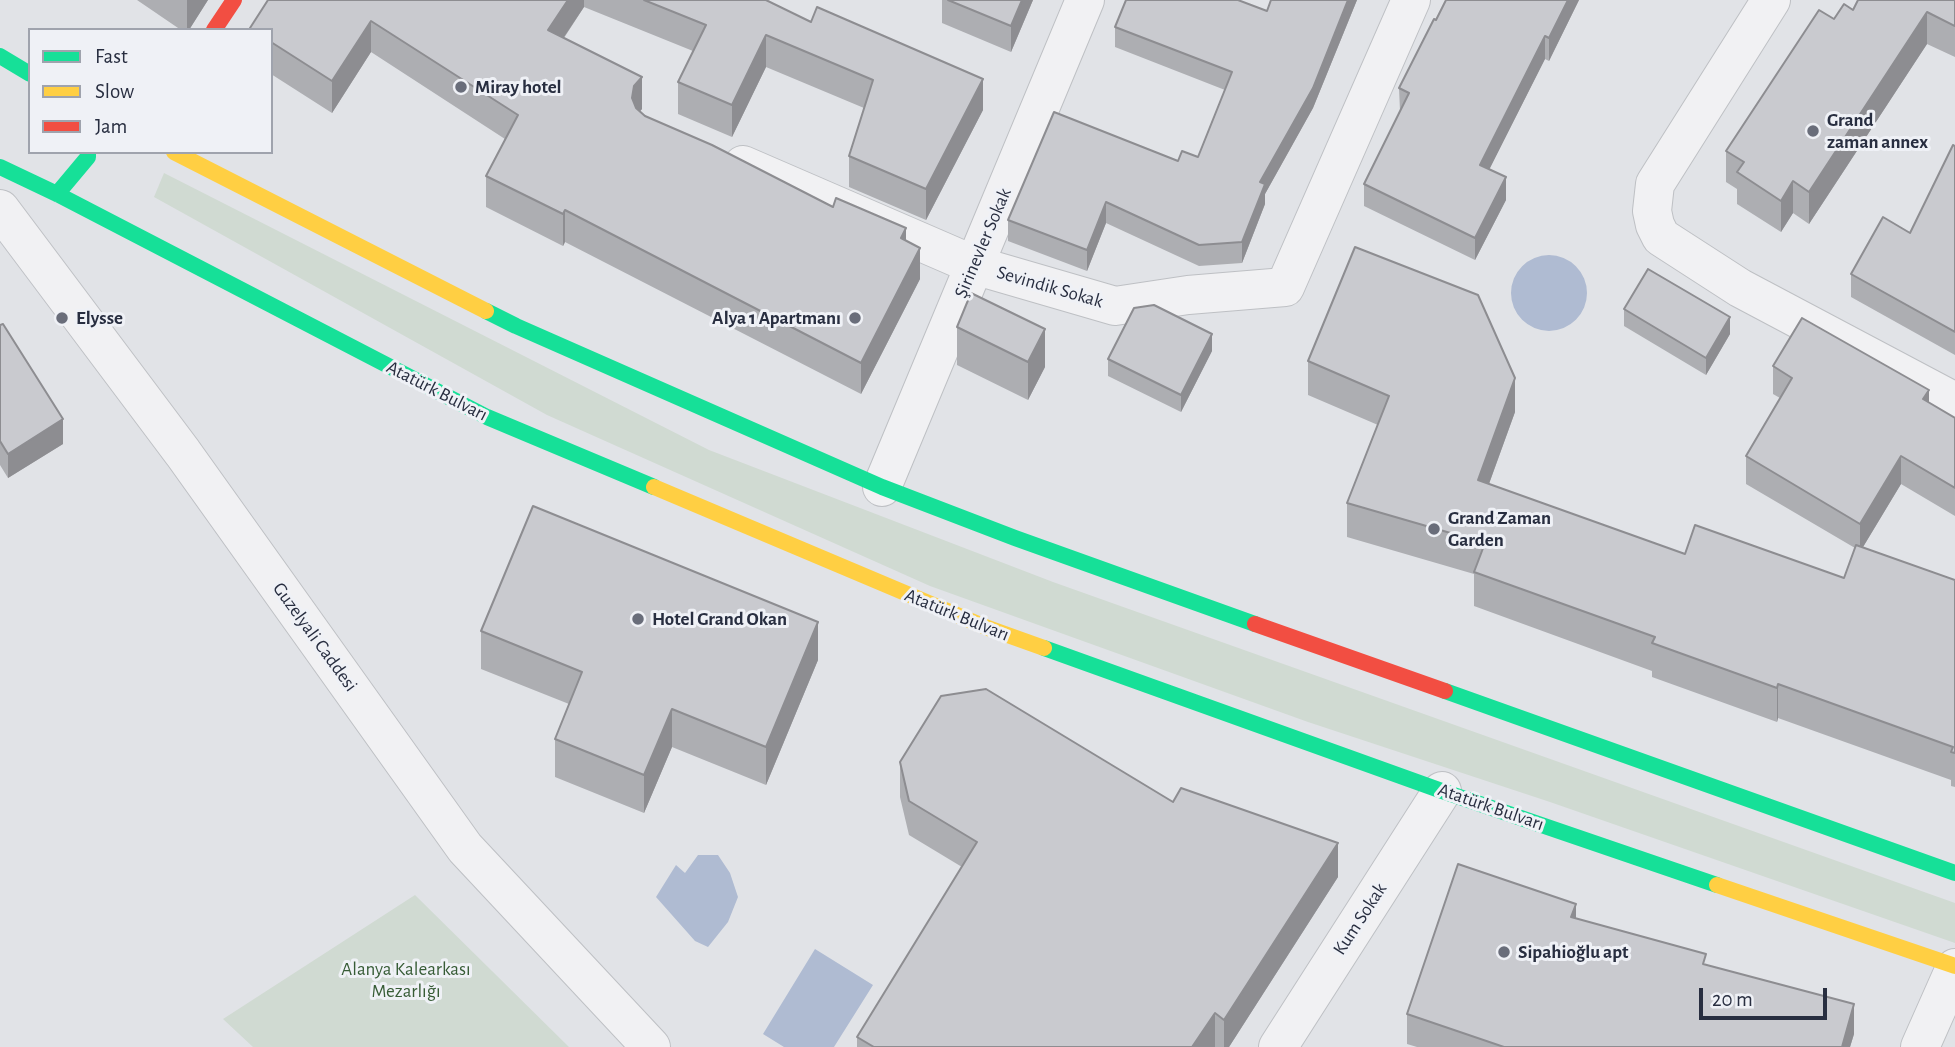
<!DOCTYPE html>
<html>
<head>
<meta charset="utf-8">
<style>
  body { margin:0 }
  #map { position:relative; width:1955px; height:1047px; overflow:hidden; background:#e1e3e7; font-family:"Alegreya Sans",sans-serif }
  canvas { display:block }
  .legend { position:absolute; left:28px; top:28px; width:245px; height:126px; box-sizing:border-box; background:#eff1f6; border:2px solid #9fa3ad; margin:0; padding:9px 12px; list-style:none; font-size:21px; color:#282e40 }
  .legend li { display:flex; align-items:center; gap:14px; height:35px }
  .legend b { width:35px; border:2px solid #9fa3ad }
  .scale { position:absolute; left:1699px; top:988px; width:128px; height:32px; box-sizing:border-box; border:4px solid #282e40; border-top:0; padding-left:9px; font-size:21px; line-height:24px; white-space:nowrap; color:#282e40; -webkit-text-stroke:5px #eff1f6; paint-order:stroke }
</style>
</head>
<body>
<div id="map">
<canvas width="1955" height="1047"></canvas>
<ul class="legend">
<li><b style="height:9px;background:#16e098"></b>Fast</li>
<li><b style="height:9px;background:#ffcf43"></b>Slow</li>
<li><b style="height:9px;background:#f24e42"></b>Jam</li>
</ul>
<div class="scale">20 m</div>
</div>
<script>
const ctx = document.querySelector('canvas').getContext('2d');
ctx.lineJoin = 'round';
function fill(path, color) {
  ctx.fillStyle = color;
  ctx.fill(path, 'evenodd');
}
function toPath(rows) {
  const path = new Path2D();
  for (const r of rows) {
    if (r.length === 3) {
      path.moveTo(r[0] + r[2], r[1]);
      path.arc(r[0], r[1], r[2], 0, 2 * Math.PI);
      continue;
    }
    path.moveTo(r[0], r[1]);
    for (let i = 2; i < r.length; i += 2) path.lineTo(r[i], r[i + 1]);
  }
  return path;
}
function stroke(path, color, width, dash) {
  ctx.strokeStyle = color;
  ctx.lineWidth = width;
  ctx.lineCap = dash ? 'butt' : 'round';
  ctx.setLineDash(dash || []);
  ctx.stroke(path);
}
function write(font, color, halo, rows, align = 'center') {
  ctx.font = font + ' "Alegreya Sans",sans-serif';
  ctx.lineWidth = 6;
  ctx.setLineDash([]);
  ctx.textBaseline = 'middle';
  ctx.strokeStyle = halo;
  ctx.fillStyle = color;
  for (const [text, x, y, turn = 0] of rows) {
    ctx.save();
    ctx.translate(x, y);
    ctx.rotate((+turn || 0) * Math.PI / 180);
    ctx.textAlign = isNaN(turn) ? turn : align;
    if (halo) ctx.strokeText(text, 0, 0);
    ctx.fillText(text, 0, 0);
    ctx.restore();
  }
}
fill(toPath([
  [164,173,709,450,1053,582,1955,903,1955,943,1550,802,1308,722,930,586,547,415,154,197],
  [415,895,569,1047,253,1047,223,1019]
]), '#d0dad2');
fill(toPath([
  [1549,293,38],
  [698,855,718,855,730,873,738,897,728,922,708,947,695,941,656,897,676,865,685,873],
  [815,949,873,985,834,1047,784,1047,763,1034]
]), '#afbbd2');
const street = toPath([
  [1771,0,1655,184,1652,211,1655,225,1661,237,1740,288,1955,402],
  [743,165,974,265,1115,306,1188,295,1285,287,1411,0],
  [0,209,183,453,465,848,651,1047],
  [882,487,1085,0],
  [1278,1047,1442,791],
  [1920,1047,1955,968]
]);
stroke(street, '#bec0c4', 40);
stroke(street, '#f1f1f3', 38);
stroke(toPath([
  [0,56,30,74],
  [0,167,57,194,487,417,654,487],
  [57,194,88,157,88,152],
  [486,311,516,326,882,487,1015,538,1255,624],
  [1044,648,1442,791,1717,885],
  [1445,691,1955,873]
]), '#16e098', 16);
stroke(toPath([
  [174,152,486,311],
  [654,487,988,628,1044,648],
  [1717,885,1955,966]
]), '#ffcf43', 16);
stroke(toPath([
  [214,30,234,0],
  [1255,624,1445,691]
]), '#f24e42', 16);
fill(toPath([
  [137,0,208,0,189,30,181,30],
  [268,0,766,0,983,110,926,220,849,187,849,156,864,108,766,67,732,137,678,114,678,82,693,51,584,7,564,38,642,109,640,111,645,116,833,207,906,240,920,279,861,394,565,242,563,246,486,207,486,176,505,139,371,52,332,113,271,74,271,30,250,30],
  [942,0,1033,0,1011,52,942,23],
  [1271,0,1357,0,1313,108,1265,194,1265,204,1242,263,1199,266,1106,223,1087,271,1008,241,1008,220,1178,161,1198,157,1225,90,1115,47,1115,27,1267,11],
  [1446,0,1579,0,1549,61,1545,59,1489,169,1506,200,1475,260,1364,206,1364,184,1400,111,1399,88],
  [1955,0,1955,57,1927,44,1809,224,1793,213,1781,232,1737,204,1737,189,1726,182,1726,151,1834,19,1853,10],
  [1955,146,1955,355,1851,297,1851,274,1910,233],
  [1624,309,1730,334,1706,375,1624,326],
  [0,325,63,444,8,478,0,465],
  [957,327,1045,367,1028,400,957,365],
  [1212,351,1181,412,1108,376,1108,359],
  [1308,361,1515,412,1489,484,1685,554,1844,578,1855,548,1746,484,1746,456,1780,398,1773,394,1773,366,1929,403,1955,418,1955,516,1901,484,1863,547,1955,580,1955,787,1951,786,1951,780,1778,718,1777,722,1652,677,1652,671,1474,606,1474,574,1347,537,1347,503,1378,425,1308,395],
  [481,631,818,660,766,785,672,747,644,813,555,777,555,739,569,704,481,669],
  [900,762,1173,802,1338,877,1229,1047,857,1047,857,1037,962,867,909,835,900,797],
  [1576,919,1706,965,1854,1034,1850,1047,1417,1047,1407,1044,1407,1014]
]), '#adaeb2');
fill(toPath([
  [187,0,208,0,189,30,187,30],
  [568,0,584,0,584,7,548,61,548,30],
  [1022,0,1033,0,1011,52,1011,26],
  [1348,0,1357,0,1313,108,1265,194,1265,204,1242,263,1242,242,1260,182],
  [1568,0,1579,0,1549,61,1549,38],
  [1927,12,1927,44,1809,224,1809,192],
  [371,21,371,52,332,113,332,81],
  [766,35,766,67,732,137,732,105],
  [1545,36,1545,59,1480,188,1480,165],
  [642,77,642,109,634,118,632,98,634,86],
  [983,79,983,110,926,220,926,189],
  [1506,177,1506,200,1475,260,1475,238],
  [1793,181,1793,213,1781,232,1781,201],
  [1106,202,1106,223,1087,271,1087,250],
  [565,210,565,242,563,246,563,214],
  [906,228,906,259,901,238],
  [920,248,920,279,861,394,861,363],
  [1730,317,1730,334,1706,375,1706,358],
  [1045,329,1045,367,1028,400,1028,362],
  [1212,334,1212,351,1181,412,1181,395],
  [1515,378,1515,412,1478,514,1478,480],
  [1929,390,1929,417,1923,399],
  [63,419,63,444,8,478,8,454],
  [1901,456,1901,484,1860,552,1860,524],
  [818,622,818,660,766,785,766,747],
  [1778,684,1778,718,1777,722,1777,688],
  [672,709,672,747,644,813,644,775],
  [1338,843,1338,877,1229,1047,1224,1047,1224,1020],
  [1576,904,1576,934,1571,917],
  [1854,1004,1854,1034,1850,1047,1842,1047],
  [1215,1013,1215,1047,1192,1047]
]), '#8d8d91');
const building = toPath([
  [268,0,568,0,548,30,642,77,634,86,632,98,636,108,645,116,712,145,833,207,836,198,906,228,901,238,920,248,861,363,565,210,563,214,486,176,518,115,371,21,332,81,271,42,271,30,252,30,250,28,268,0],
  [644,0,766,0,811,22,817,7,983,79,926,189,849,156,873,80,766,35,732,105,678,82,706,25,644,0],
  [948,0,1022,0,1011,26,948,0],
  [1126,0,1238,0,1267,11,1271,0,1348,0,1313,88,1260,182,1265,184,1242,242,1199,245,1106,202,1087,250,1008,220,1054,112,1178,161,1182,151,1198,157,1232,72,1115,27,1126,0],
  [1446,0,1568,0,1549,38,1545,36,1480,165,1506,177,1475,238,1364,184,1409,93,1399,88,1434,19,1436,20,1446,0],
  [1858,0,1955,0,1955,26,1927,12,1809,192,1793,181,1781,201,1737,172,1744,162,1726,151,1819,10,1834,19,1844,4,1853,10,1858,0],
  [1953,145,1955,146,1955,332,1851,274,1883,217,1910,233,1953,145],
  [1355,247,1478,295,1515,378,1478,480,1685,554,1695,525,1844,578,1856,545,1955,580,1955,753,1951,752,1953,747,1778,684,1777,688,1652,643,1655,637,1474,572,1485,543,1347,503,1389,396,1308,361,1355,247],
  [1648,269,1730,317,1706,358,1624,309,1648,269],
  [971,293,1045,329,1028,362,957,327,971,293],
  [1154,305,1212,334,1181,395,1108,359,1134,308,1154,305],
  [1802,318,1929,390,1923,399,1955,418,1955,488,1901,456,1860,524,1746,456,1792,378,1773,366,1802,318],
  [3,324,63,419,8,454,0,441,0,325,3,324],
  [533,506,818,622,766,747,672,709,644,775,555,739,582,672,481,631,533,506],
  [986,689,1173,802,1181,788,1338,843,1224,1020,1215,1013,1192,1047,874,1047,857,1037,977,842,909,801,900,762,941,696,986,689],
  [1458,864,1576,904,1571,917,1706,954,1703,964,1854,1004,1842,1047,1504,1047,1407,1014,1458,864]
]);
fill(building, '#c9cacf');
stroke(building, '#8d8d91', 2);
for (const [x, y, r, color] of [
  [461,87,7,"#696d7a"],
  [1813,131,7,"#696d7a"],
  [62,318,7,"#696d7a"],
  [855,318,7,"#696d7a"],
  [1434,529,7,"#696d7a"],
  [638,619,7,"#696d7a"],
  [1504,952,7,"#696d7a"]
]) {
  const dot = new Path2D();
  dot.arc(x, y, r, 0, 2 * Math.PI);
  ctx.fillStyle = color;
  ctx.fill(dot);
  stroke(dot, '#eff1f6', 2.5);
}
write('bold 19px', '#282e40', '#eff1f6', [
  ["Miray hotel",475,87],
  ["Grand",1827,120],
  ["zaman annex",1827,142],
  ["Elysse",76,318],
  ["Alya 1 Apartmanı",841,318,"right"],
  ["Grand Zaman",1448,518],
  ["Garden",1448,540],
  ["Hotel Grand Okan",652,619],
  ["Sipahioğlu apt",1518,952]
], 'left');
write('19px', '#282e40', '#eff1f6', [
  ["Şirinevler Sokak",983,243,-67],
  ["Sevindik Sokak",1050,287,16],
  ["Atatürk Bulvarı",437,391,27],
  ["Atatürk Bulvarı",957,615,22],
  ["Guzelyali Caddesi",315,637,54],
  ["Atatürk Bulvarı",1491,807,19],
  ["Kum Sokak",1360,919,-57]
]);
write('19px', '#375c36', '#eff1f6', [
  ["Alanya Kalearkası",406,969],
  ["Mezarlığı",406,991]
]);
</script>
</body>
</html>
